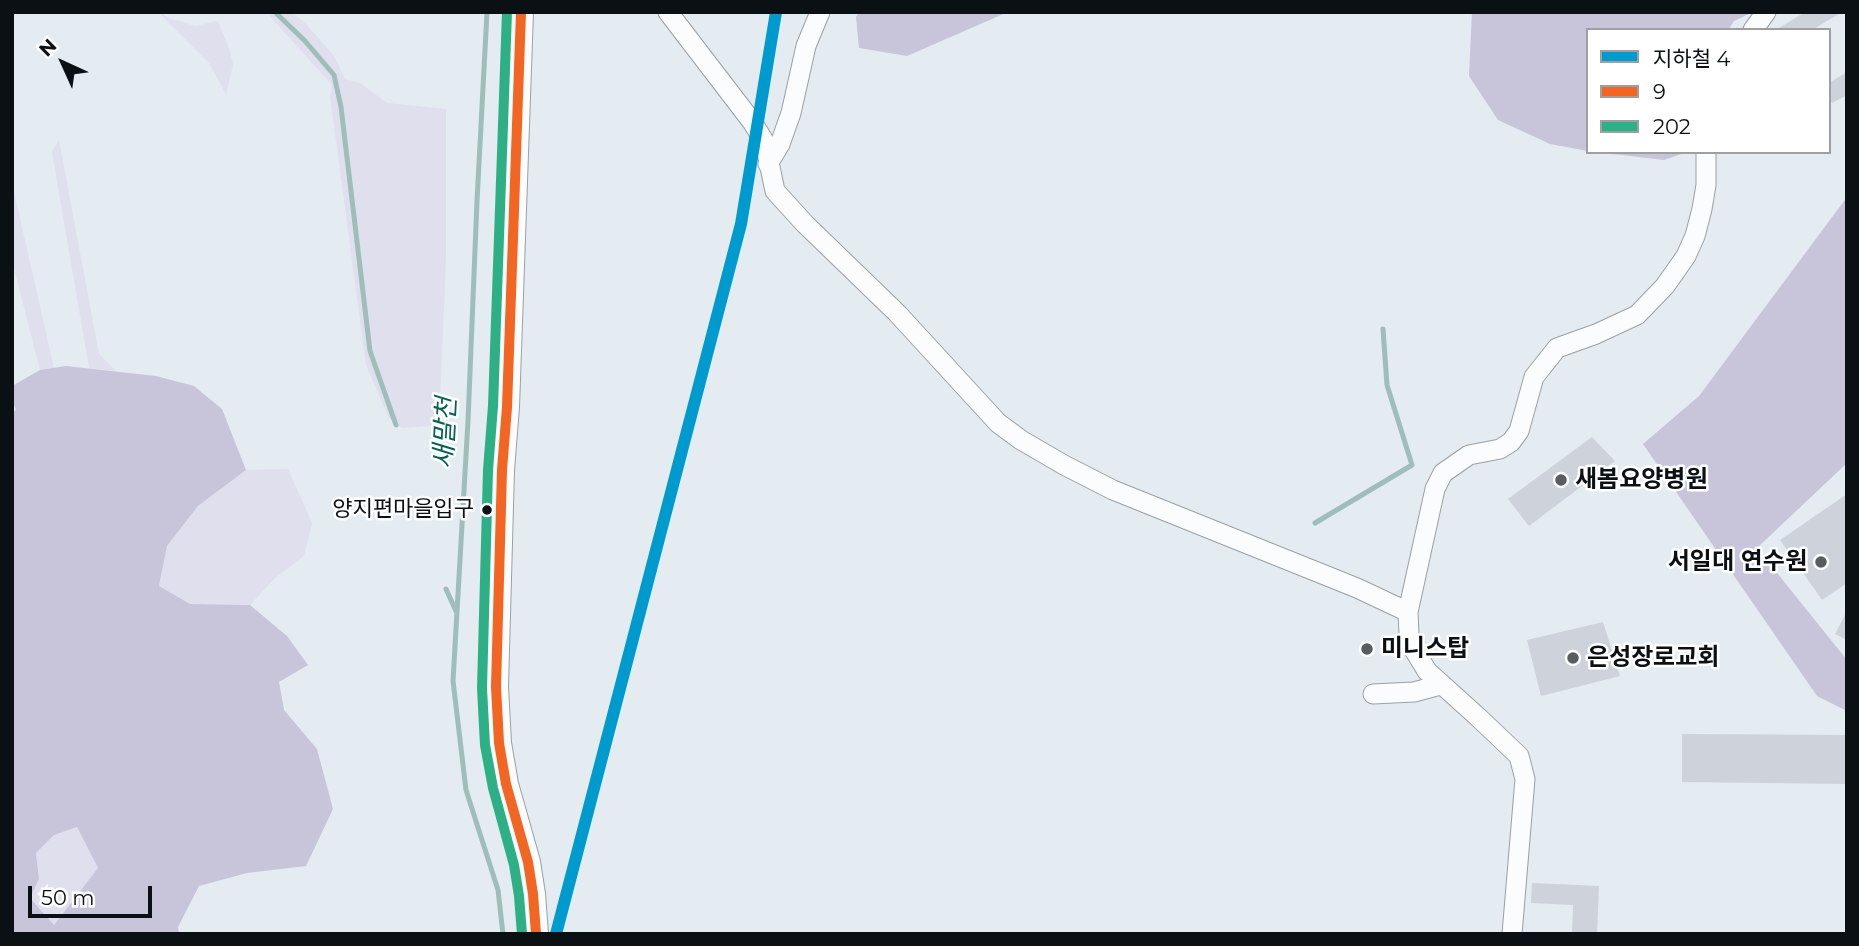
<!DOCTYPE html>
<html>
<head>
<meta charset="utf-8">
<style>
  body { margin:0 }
  #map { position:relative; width:1859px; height:946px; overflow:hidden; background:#e4ebf1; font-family:Montserrat,"Noto Sans KR",sans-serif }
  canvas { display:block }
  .frame { position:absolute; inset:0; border:14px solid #0b1014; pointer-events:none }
  .legend { position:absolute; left:1586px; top:28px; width:245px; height:126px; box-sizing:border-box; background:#fff; border:2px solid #9d9fa1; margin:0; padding:9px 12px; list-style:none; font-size:21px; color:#0b1014 }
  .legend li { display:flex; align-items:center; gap:14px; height:35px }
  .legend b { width:35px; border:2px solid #9d9fa1 }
  .north { position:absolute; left:28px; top:28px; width:70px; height:70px; -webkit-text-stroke:5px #fff; paint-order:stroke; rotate:315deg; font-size:19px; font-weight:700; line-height:28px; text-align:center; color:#0b1014 }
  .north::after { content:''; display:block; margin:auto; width:24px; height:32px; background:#0b1014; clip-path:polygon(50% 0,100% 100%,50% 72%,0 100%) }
  .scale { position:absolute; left:28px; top:886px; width:124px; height:32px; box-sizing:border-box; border:4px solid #0b1014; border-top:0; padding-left:9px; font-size:21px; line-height:24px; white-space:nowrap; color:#0b1014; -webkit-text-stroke:5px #fff; paint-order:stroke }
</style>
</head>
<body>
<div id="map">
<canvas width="1859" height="946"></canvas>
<div class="frame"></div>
<ul class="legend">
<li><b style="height:9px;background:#009bce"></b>지하철 4</li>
<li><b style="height:9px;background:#f26522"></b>9</li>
<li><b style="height:9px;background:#2db085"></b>202</li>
</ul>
<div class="north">N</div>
<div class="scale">50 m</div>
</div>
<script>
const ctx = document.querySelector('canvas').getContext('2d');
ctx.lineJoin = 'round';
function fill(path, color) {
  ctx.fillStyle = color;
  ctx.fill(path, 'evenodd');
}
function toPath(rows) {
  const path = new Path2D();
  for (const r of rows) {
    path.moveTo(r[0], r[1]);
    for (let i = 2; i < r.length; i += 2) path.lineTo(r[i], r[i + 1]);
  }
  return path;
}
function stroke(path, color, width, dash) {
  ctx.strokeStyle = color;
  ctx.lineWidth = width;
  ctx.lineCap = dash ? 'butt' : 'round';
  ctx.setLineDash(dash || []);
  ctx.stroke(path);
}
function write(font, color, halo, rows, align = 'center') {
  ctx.font = font + ' Montserrat,"Noto Sans KR",sans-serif';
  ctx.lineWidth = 5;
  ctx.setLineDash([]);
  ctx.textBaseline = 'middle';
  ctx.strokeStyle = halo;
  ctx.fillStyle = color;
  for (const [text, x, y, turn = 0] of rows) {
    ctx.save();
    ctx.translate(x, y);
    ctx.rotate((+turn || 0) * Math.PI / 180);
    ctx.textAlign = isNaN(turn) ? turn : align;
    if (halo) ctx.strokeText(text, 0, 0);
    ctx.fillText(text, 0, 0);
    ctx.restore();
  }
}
fill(toPath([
  [158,12,169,18,195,26,218,21,230,51,233,65,226,94,209,63],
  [266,12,292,12,307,25,334,56,345,79,360,83,387,103,446,109,446,260,439,425,402,428,389,418,366,365,330,96,332,85],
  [59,140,99,354,116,371,89,368,52,152],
  [12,183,54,368,40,370,12,260],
  [288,469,312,523,304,556,275,578,250,605,190,604,159,586,167,546,198,506,246,470],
  [77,827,98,868,54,925,30,898,39,879,36,853,54,835]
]), '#e0dfee');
fill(toPath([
  [859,12,1008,12,907,56,859,48,856,17],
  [1472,12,1753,12,1734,21,1728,30,1588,30,1588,151,1550,144,1498,120,1469,76],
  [1596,152,1687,152,1664,160],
  [1847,197,1847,463,1757,548,1847,660,1847,711,1817,696,1643,444,1699,396],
  [66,366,156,376,194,386,222,409,246,470,198,506,167,546,159,586,190,604,250,605,287,636,308,665,279,682,284,710,317,749,333,809,306,866,247,873,199,886,178,927,179,934,12,934,12,415,16,409,12,402,12,386,40,370],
  [77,827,98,868,54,925,30,898,39,879,36,853,54,835]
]), '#c8c5da');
stroke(toPath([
  [275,12,305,41,334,75,341,107,370,351,396,425],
  [487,12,477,201,468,421,453,681,466,790,498,890,503,934],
  [1315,523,1412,465,1387,385,1383,329],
  [446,589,456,611]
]), '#9ebeb9', 5);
fill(toPath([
  [1805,12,1842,12,1812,30,1780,30,1779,28],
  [1847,72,1847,95,1832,103,1829,98,1829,83],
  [1592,437,1615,461,1529,526,1508,499],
  [1847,494,1847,583,1822,600,1780,540],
  [1847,611,1847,640,1835,634],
  [1603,622,1620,676,1541,696,1527,640],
  [1682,734,1847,735,1847,784,1682,782],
  [1532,883,1599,886,1597,934,1572,934,1573,905,1531,903]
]), '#cdd2db');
const minor = toPath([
  [668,12,753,123,765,143,775,191,805,224,897,313,998,423,1021,440,1064,465,1113,490,1357,588,1408,612],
  [1753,30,1766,12],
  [768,164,780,144,791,113,806,46,820,12],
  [1373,694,1414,692,1440,685],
  [1512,934,1525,779,1519,756,1479,718,1427,671,1413,648,1409,635,1408,612,1435,489,1443,473,1469,455,1500,449,1511,442,1519,431,1534,377,1557,348,1596,334,1637,315,1665,286,1686,256,1695,236,1702,209,1706,185,1706,152]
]);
const tertiary = toPath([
  [521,12,507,407,502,470,496,687,499,743,506,784,528,862,533,894,536,934]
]);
stroke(minor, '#9aa0a5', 21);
stroke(tertiary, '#9aa0a5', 26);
stroke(minor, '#fbfcfd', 19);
stroke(tertiary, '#fbfcfd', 24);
stroke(toPath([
  [521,12,507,407,502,470,496,687,499,743,506,784,528,862,533,894,536,934]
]), '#f26522', 10);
stroke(toPath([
  [507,12,493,406,488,470,482,688,485,745,493,788,514,865,519,896,522,934]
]), '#2db085', 10);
stroke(toPath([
  [556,934,741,224,776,12]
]), '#009bce', 12);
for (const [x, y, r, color] of [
  [1561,480,7,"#575d61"],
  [487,510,6,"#0b1014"],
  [1821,562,7,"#575d61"],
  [1367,649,7,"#575d61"],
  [1573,658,7,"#575d61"]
]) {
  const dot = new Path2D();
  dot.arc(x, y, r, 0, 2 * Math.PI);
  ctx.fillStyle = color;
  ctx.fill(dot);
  stroke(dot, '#fff', 2.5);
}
write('22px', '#0b1014', '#fff', [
  ["양지편마을입구",474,510]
], 'right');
write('bold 24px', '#0b1014', '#fff', [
  ["새봄요양병원",1575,480],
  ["서일대 연수원",1807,562,"right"],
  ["미니스탑",1381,649],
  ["은성장로교회",1587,658]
], 'left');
write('italic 26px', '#056154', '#fff', [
  ["새말천",446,433,-87]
]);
</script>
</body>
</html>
